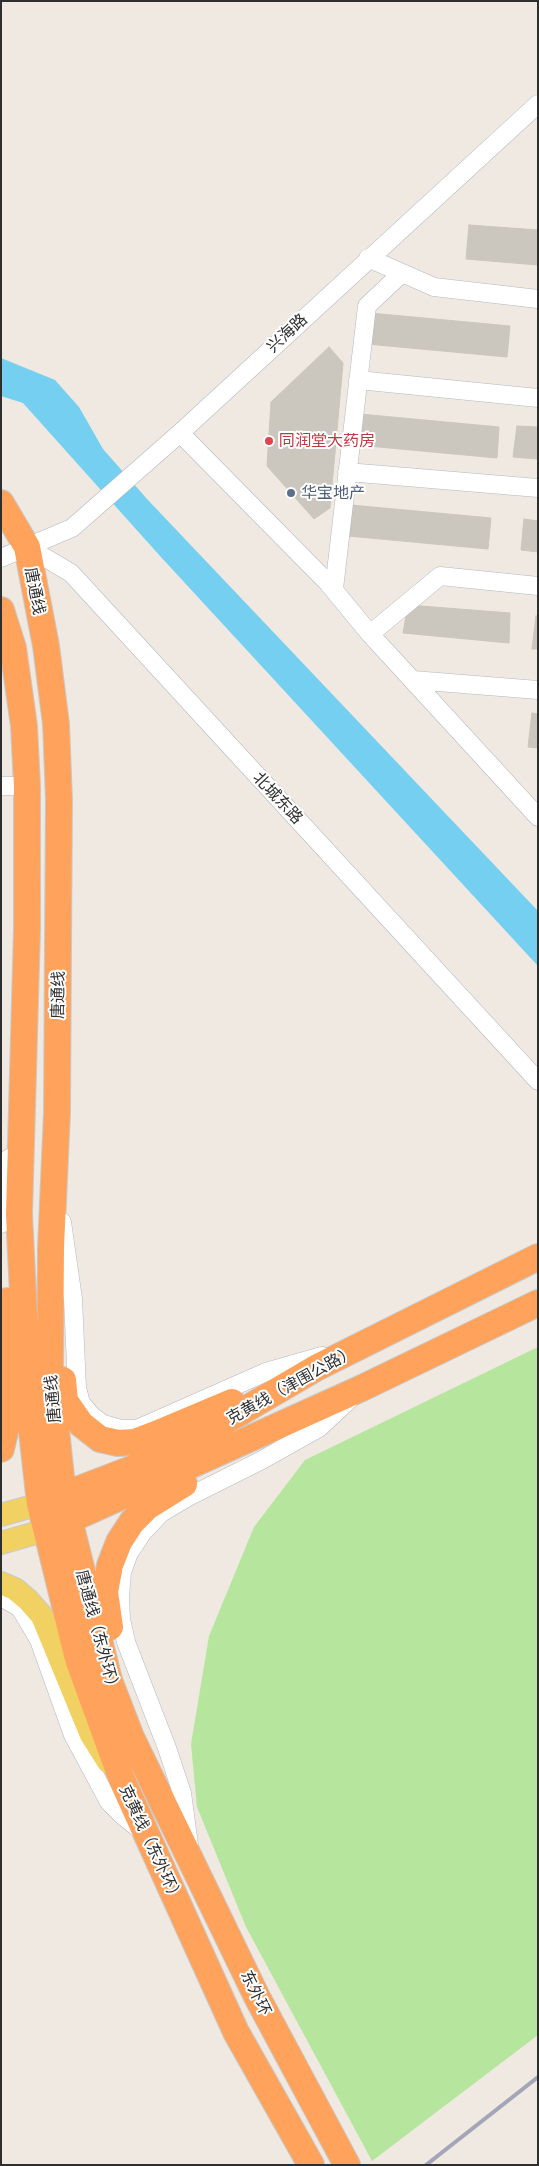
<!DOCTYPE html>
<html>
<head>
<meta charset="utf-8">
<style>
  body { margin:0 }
  #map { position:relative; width:539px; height:2166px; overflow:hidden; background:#efe9e1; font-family:Ubuntu,sans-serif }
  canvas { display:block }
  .frame { position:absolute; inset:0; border:2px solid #2e2e2e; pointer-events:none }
</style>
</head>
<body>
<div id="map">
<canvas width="539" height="2166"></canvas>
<div class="frame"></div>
</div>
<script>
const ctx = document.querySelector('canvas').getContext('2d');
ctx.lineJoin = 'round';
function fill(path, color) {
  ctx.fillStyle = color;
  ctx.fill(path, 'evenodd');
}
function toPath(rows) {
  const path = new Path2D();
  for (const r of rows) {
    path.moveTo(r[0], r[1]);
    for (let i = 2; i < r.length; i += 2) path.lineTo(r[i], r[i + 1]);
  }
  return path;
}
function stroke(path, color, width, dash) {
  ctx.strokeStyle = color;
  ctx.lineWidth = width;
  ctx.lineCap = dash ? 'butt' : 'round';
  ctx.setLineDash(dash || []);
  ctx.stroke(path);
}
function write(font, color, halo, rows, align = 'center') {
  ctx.font = font + ' Ubuntu,"Noto Sans SC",sans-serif';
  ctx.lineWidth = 4;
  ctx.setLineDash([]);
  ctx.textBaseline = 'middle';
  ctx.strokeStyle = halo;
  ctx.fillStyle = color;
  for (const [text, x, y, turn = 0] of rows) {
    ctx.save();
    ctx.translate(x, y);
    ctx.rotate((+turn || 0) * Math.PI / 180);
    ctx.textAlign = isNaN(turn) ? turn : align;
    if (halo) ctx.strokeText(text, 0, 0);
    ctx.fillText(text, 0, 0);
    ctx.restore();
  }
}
fill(toPath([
  [538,1347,538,2035,372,2161,246,1927,197,1807,191,1744,209,1636,254,1527,305,1460]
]), '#b6e59e');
fill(toPath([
  [1,358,55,380,79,407,103,449,147,499,538,911,538,966,160,556,23,403,1,396]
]), '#75cff0');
const building = toPath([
  [469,225,538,230,538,265,466,259,469,225],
  [370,313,510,326,507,357,367,344,370,313],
  [329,347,343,363,330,508,314,519,267,466,271,402,329,347],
  [360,414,499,427,497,458,357,445,360,414],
  [517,426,538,427,538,459,513,457,517,426],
  [351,505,491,518,488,549,348,536,351,505],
  [524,519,538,521,538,552,521,550,524,519],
  [408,605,510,613,509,643,403,633,408,605],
  [536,616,538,616,538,649,532,649,536,616],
  [532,713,538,714,538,748,528,747,532,713]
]);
fill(building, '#cbc7bf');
stroke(building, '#cbc5ba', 1);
const minor = toPath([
  [368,258,434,287,538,299],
  [358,380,538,398],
  [180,433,328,583,370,634,538,817],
  [347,472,538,488],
  [27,547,72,528,180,433,538,104],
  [1,558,27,547,71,573,538,1081],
  [334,589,367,306,402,273],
  [370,634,440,576,538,586],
  [413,680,538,690],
  [1,786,27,786],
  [62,1222,73,1299,77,1388,81,1403,92,1416,103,1424,121,1429,137,1429,266,1372,322,1356],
  [1,1224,9,1158],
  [1,1597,20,1608,39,1640,73,1735,109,1802,123,1816,143,1832],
  [189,1845,182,1793,167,1748,126,1642,121,1619,120,1597,122,1572,129,1553,143,1532,161,1513,188,1497,262,1460,319,1428,349,1400]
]);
const major = toPath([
  [1,1515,40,1504],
  [1,1543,46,1530],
  [1,1583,15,1589,28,1600,42,1616,91,1735,108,1762]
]);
const highway = toPath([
  [1,503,27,547,46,646,56,724,59,800,58,947,57,1112,51,1247,50,1373,63,1495,109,1680,131,1737,257,1997,347,2165],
  [1,610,13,648,24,726,27,786,27,929,19,1214,28,1396,40,1504,78,1659,122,1780,236,2032,311,2165],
  [63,1380,65,1401,81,1424,100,1439,118,1443,135,1442,156,1434,232,1402],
  [1,1449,7,1423,8,1398,7,1301],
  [48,1501,142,1465,200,1436,316,1368,538,1257],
  [54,1527,362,1388,538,1303],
  [110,1627,105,1592,110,1565,119,1542,132,1522,147,1507,184,1484]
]);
stroke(minor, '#b4b7c1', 19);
stroke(major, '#c9c9c9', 24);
stroke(highway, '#c9c9c9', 28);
stroke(minor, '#fff', 18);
stroke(major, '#f2d163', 22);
stroke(highway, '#ffa35c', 26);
stroke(toPath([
  [426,2165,538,2077]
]), '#a3a6b8', 4);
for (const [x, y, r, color] of [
  [269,441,5,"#e0444e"],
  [291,493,5,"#5c6f8a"]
]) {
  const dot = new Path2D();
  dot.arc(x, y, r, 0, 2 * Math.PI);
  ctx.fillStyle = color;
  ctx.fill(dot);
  stroke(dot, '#fff', 2);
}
write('16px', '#2e2e2e', '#fff', [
  ["兴海路",287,333,-43],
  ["唐通线",35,591,79],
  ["北城东路",278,798,47],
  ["唐通线",58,995,-89],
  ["克黄线（津围公路）",291,1385,-29],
  ["唐通线",53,1399,-95],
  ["唐通线（东外环）",98,1632,75],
  ["克黄线（东外环）",151,1844,65],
  ["东外环",256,1993,64]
]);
write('16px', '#be3a42', '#fff', [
  ["同润堂大药房",279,441]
], 'left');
write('16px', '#4e5e75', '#fff', [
  ["华宝地产",301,493]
], 'left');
</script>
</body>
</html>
